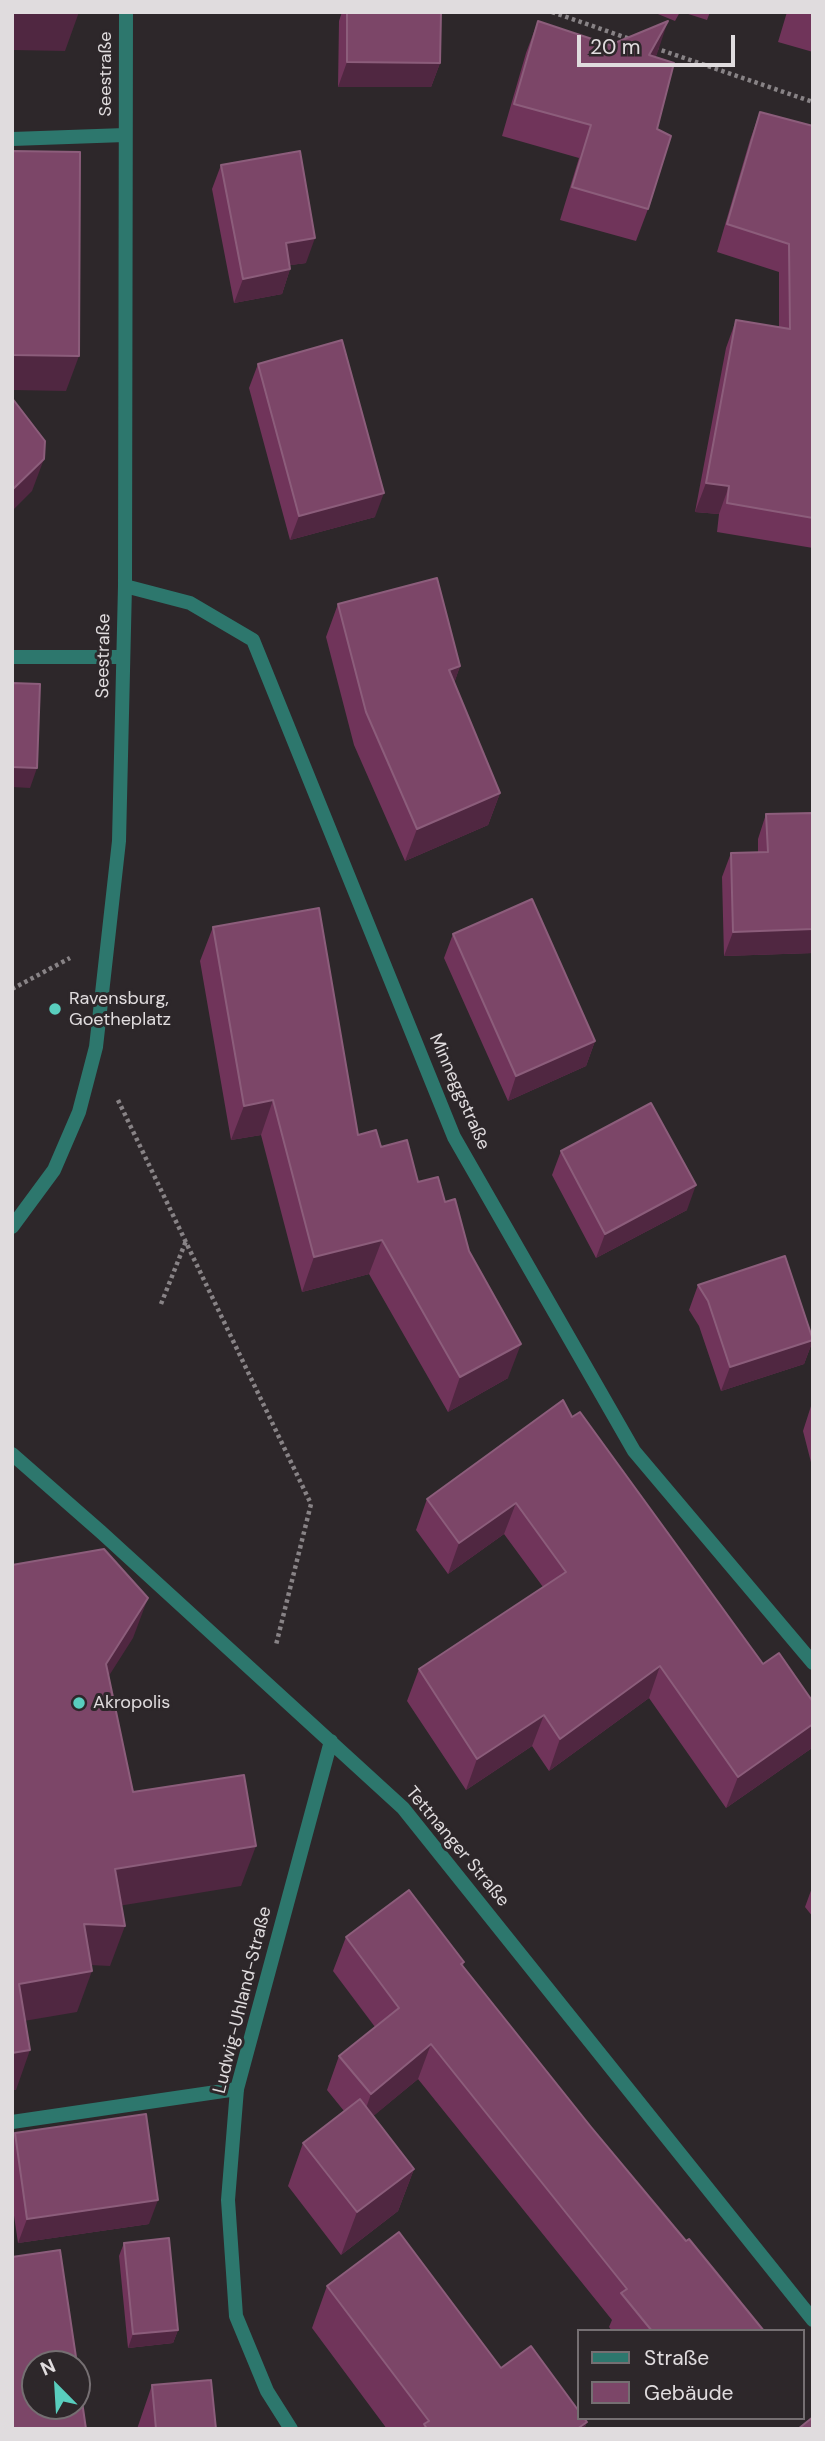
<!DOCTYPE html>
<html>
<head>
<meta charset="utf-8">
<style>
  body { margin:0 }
  #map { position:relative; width:825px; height:2441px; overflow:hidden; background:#2d272a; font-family:"DM Sans",sans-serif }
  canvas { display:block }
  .frame { position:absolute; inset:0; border:14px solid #e0dcde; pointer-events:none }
  .legend { position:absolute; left:577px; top:2329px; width:228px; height:91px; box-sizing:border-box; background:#2d272a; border:2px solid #756f72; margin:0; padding:9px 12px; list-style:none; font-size:21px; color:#e0dcde }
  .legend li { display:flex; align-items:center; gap:14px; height:35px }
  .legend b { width:35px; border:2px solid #756f72 }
  .north { position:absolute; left:21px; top:2350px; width:70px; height:70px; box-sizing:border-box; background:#2d272a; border:2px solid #756f72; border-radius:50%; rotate:336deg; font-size:19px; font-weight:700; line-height:28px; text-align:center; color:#e0dcde }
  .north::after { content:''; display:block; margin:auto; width:24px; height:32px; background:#59cebe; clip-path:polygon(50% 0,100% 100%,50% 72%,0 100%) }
  .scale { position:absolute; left:577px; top:35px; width:158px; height:32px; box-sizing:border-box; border:4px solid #e0dcde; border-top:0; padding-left:9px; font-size:21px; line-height:24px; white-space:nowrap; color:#e0dcde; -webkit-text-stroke:5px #2d272a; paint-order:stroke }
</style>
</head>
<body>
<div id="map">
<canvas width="825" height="2441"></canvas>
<div class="frame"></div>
<ul class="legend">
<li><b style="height:9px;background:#2d776d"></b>Straße</li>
<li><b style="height:19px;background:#7c4668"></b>Gebäude</li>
</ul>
<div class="north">N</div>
<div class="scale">20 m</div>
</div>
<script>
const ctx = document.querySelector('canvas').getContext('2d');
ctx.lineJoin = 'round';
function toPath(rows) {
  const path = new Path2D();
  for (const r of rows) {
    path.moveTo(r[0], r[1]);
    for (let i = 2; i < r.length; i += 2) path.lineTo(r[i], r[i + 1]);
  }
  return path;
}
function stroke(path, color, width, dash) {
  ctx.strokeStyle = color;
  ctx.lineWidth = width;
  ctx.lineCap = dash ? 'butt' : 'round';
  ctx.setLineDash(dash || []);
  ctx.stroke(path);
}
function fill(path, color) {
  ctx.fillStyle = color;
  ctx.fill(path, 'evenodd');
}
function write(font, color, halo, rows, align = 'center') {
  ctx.font = font + ' "DM Sans",sans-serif';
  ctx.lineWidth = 6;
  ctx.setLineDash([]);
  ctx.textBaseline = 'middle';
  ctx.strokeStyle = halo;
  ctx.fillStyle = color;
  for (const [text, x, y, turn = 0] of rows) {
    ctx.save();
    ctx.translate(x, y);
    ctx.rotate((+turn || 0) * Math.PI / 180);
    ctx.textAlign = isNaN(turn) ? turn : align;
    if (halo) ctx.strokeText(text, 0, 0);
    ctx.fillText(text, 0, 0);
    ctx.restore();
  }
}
stroke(toPath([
  [552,12,630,39],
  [655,48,813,102],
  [12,989,70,958],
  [118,1100,311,1504,276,1645],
  [161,1304,186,1241]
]), '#888386', 4.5, [3.5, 3.5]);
stroke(toPath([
  [12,657,123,657],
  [12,2122,237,2089]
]), '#2d776d', 14);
stroke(toPath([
  [12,139,125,135],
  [125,586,190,603,253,640,454,1137,634,1451,813,1663],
  [12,1227,54,1170,79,1112,96,1047,119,841,125,586,126,12],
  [12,1454,101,1532,403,1808,813,2320],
  [291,2429,267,2391,236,2316,228,2200,237,2089,331,1741]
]), '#2d776d', 14);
fill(toPath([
  [342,12,441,12,440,63,431,87,338,87,339,21],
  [653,12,680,12,675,21],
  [682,12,710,12,707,20],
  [787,12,813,12,813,52,778,42],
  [538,21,610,45,657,54,655,57,657,129,648,209,636,241,560,220,579,158,502,136,526,53],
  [760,112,813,126,813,548,717,532,719,514,695,512,726,348,736,320,779,327,779,272,717,252,750,140],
  [221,165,306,263,290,265,290,269,282,294,234,303,212,189],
  [258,364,375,517,290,540,249,388],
  [338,604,460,666,454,683,500,793,488,825,405,861,354,745,326,637],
  [813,813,813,953,724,956,722,877,731,853,758,852,758,839,766,814],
  [213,927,358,1135,381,1147,418,1182,445,1202,469,1251,508,1378,448,1412,369,1274,302,1292,261,1135,231,1140,200,961],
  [453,934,595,1041,586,1066,508,1101,444,958],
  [561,1151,687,1210,596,1258,552,1175],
  [698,1285,813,1340,804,1364,721,1391,699,1326,689,1310],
  [811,1406,813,1406,813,1470,803,1431],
  [572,1417,763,1664,813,1702,812,1748,726,1808,649,1698,549,1771,532,1746,466,1790,407,1701,419,1669,543,1587,504,1534,448,1574,416,1530,427,1499],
  [813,1885,813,1917,805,1907],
  [346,1937,464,1962,463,1966,591,2127,686,2241,764,2331,612,2331,609,2327,612,2320,418,2079,373,2116,414,2169,398,2211,341,2255,288,2186,303,2143,344,2111,327,2090,339,2056,375,2027,333,1971],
  [15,2133,149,2224,18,2243,12,2202,12,2140],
  [124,2243,178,2330,173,2343,128,2348,119,2256],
  [327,2286,501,2368,587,2422,584,2429,387,2429,312,2328],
  [152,2385,216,2429,137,2429]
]), '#70345a');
fill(toPath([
  [12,12,79,12,65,51,12,50],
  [668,21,657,54,638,87,649,55],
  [347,62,440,63,431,87,338,87],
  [315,238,306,263,277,267,286,243],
  [290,269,282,294,234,303,243,279],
  [12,355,79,356,66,391,12,390],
  [44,459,32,491,12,511,12,490],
  [706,483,729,486,719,514,695,512],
  [384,493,375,517,290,540,299,516],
  [460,666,449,698,449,670],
  [12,767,37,768,30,788,12,787],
  [500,793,488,825,405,861,417,829],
  [813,929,813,953,724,956,733,932],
  [595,1041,586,1066,508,1101,516,1076],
  [273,1100,261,1135,231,1140,244,1106],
  [696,1185,687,1210,596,1258,605,1234],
  [382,1240,369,1274,302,1292,314,1257],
  [813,1340,804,1364,721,1391,730,1367],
  [521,1344,508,1378,448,1412,460,1377],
  [516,1503,504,1534,448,1574,459,1543],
  [148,1598,133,1638,91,1704,106,1664],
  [660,1666,649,1698,549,1771,560,1739],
  [544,1715,532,1746,466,1790,477,1759],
  [813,1724,812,1748,726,1808,738,1777],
  [256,1846,241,1886,100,1909,115,1869],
  [84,1924,125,1926,110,1966,69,1964],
  [92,1971,77,2012,12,2023,19,1984],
  [431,2044,418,2079,359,2128,371,2094],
  [30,2050,16,2090,12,2090,12,2053],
  [414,2169,398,2211,341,2255,357,2212],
  [158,2200,149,2224,18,2243,27,2219],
  [178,2330,173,2343,128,2348,133,2334],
  [587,2422,584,2429,577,2429]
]), '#502741');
const building = toPath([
  [347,12,441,12,440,63,347,62,347,12],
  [538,21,610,45,668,21,649,55,674,63,657,129,671,136,648,209,572,187,591,125,514,104,538,21],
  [760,112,813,126,813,518,727,503,729,486,706,483,736,320,790,329,789,244,727,224,760,112],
  [12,151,80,152,79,356,12,355,12,151],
  [300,151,315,238,286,243,290,269,243,279,221,165,300,151],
  [342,340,384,493,299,516,258,364,342,340],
  [12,398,45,441,44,459,12,490,12,398],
  [437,578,460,666,449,670,500,793,417,829,366,712,338,604,437,578],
  [12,683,40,684,37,768,12,767,12,683],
  [813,813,813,929,733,932,731,853,768,852,766,814,813,813],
  [532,899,595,1041,516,1076,453,934,532,899],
  [319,908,358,1135,376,1130,381,1147,407,1140,418,1182,438,1177,445,1202,455,1199,469,1251,521,1344,460,1377,382,1240,314,1257,273,1100,244,1106,213,927,319,908],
  [651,1103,696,1185,605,1234,561,1151,651,1103],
  [785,1256,813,1340,730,1367,708,1301,698,1285,785,1256],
  [563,1400,572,1417,580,1412,763,1664,779,1653,813,1702,813,1724,738,1777,660,1666,560,1739,544,1715,477,1759,419,1669,566,1572,516,1503,459,1543,427,1499,563,1400],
  [104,1549,148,1598,106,1664,133,1792,244,1775,256,1846,115,1869,125,1926,84,1924,92,1971,19,1984,30,2050,12,2053,12,1565,104,1549],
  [409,1890,464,1962,461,1964,591,2127,686,2241,689,2239,764,2331,652,2331,621,2293,627,2289,431,2044,371,2094,339,2056,399,2008,346,1937,409,1890],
  [360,2099,414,2169,357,2212,303,2143,360,2099],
  [146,2114,158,2200,27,2219,15,2133,146,2114],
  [399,2232,501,2368,531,2346,578,2410,578,2418,584,2418,587,2422,577,2429,427,2429,424,2424,429,2421,327,2286,399,2232],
  [169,2238,178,2330,133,2334,124,2243,169,2238],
  [60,2250,77,2364,35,2364,35,2406,77,2406,77,2367,86,2429,12,2429,12,2257,60,2250],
  [211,2380,216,2429,156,2429,152,2385,211,2380],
  [813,2417,813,2429,798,2429,813,2417]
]);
fill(building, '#7c4668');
stroke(building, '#8c5d7b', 2);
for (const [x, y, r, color] of [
  [55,1009,7,"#59cebe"],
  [79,1703,7,"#59cebe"]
]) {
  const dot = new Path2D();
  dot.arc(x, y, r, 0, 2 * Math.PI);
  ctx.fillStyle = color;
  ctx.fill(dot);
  stroke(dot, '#2d272a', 2.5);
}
write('18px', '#e0dcde', '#2d272a', [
  ["Seestraße",106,74,-90],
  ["Seestraße",104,656,-89],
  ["Minneggstraße",459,1092,66],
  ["Tettnanger Straße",457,1847,50],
  ["Ludwig-Uhland-Straße",243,2000,-76]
]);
write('18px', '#e0dcde', '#2d272a', [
  ["Ravensburg,",69,999],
  ["Goetheplatz",69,1020],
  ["Akropolis",93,1703]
], 'left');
</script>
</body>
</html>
